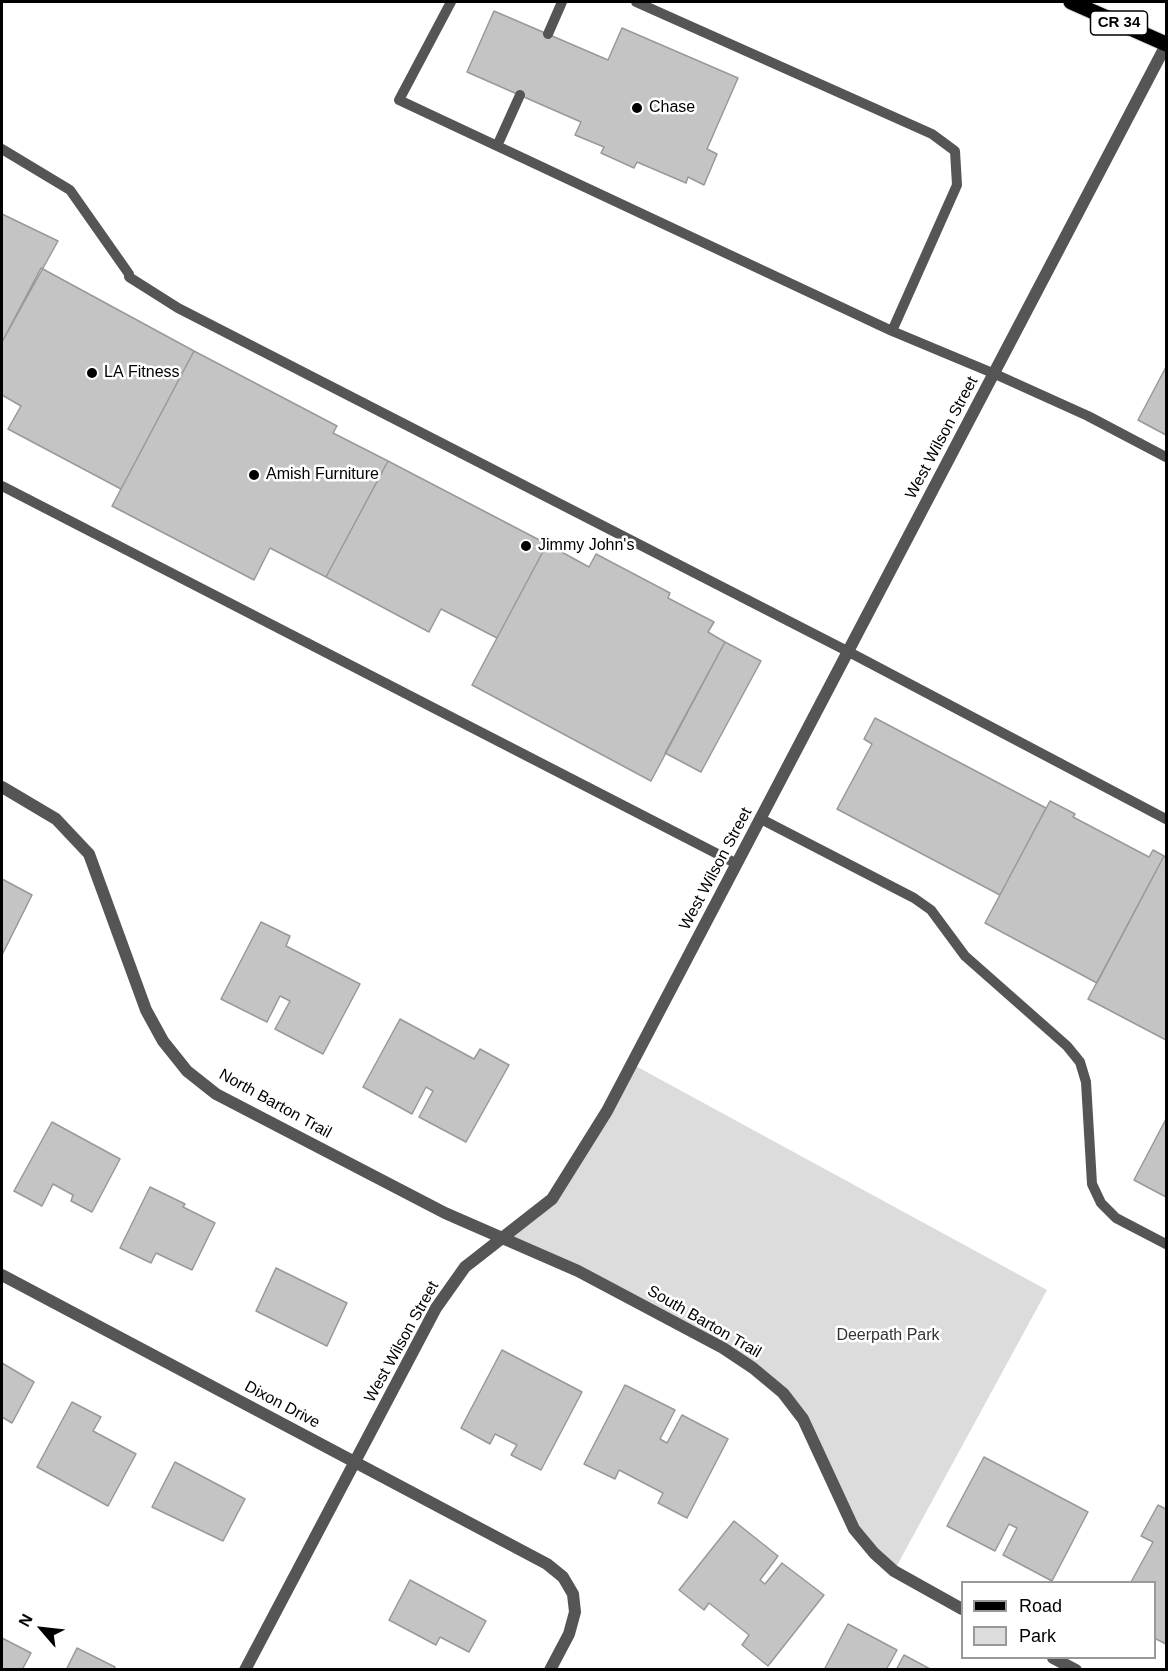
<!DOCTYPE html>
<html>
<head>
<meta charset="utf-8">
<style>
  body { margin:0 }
  #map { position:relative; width:1168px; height:1671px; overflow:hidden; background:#fff; font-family:Arial,sans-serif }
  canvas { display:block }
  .frame { position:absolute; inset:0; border:3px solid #000; pointer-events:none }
  .legend { position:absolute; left:961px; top:1581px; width:195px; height:78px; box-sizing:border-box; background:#fff; border:2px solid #999; margin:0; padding:8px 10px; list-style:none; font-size:18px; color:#000 }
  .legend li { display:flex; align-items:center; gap:12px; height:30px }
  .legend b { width:30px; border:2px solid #999 }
  .north { position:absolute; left:12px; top:1599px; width:60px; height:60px; -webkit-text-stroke:4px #fff; paint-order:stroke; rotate:298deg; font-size:16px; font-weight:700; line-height:24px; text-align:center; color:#000 }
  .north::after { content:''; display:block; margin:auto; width:21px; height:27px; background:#000; clip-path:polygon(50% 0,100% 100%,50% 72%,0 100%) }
</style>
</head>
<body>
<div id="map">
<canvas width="1168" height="1671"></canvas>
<div class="frame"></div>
<ul class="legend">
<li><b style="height:8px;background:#000"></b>Road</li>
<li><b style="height:16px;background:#dcdcdc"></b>Park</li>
</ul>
<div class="north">N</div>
</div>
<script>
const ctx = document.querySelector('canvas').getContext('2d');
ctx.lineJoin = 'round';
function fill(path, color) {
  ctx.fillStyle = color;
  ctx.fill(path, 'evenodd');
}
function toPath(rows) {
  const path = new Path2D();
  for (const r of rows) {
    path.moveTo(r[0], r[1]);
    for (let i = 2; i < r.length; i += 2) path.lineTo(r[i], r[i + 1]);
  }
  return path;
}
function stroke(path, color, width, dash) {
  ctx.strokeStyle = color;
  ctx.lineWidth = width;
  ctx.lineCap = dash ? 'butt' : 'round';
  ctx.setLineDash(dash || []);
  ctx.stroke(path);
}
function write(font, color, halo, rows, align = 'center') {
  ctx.font = font + ' Arial,sans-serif';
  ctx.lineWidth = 5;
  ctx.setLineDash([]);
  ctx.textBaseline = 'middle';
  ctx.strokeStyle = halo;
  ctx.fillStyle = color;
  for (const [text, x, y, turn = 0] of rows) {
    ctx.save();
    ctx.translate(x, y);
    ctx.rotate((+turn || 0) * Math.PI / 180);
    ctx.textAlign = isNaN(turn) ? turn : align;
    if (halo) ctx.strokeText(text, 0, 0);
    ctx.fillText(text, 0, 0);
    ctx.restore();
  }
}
fill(toPath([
  [632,1064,1047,1290,894,1571,854,1529,803,1419,753,1368,504,1238,541,1208]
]), '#dcdcdc');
const building = toPath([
  [494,11,608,60,622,28,738,78,707,149,717,154,704,185,688,177,686,183,637,162,634,168,601,153,604,147,575,135,581,122,467,72,494,11],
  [2,214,58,241,2,342,2,214],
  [41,268,194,351,121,489,8,429,21,406,2,395,2,342,41,268],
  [194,351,337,426,333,433,388,461,326,577,270,548,254,580,112,506,194,351],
  [1166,367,1166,435,1138,420,1166,367],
  [388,461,547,544,497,638,441,609,429,632,326,577,388,461],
  [547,544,589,567,596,554,670,593,668,598,714,622,708,632,725,642,651,781,472,685,547,544],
  [725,642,761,661,701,772,665,753,725,642],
  [875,718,1046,808,1000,895,837,809,872,744,864,739,875,718],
  [1050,801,1075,814,1073,817,1149,857,1153,850,1164,856,1097,983,985,923,1050,801],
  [1164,856,1166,857,1166,1040,1088,999,1164,856],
  [2,879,32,895,2,955,2,879],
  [261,922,290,936,286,946,360,984,323,1054,275,1029,290,1001,280,996,267,1022,221,999,261,922],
  [400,1019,474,1059,480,1049,509,1065,466,1142,419,1117,433,1091,426,1087,412,1114,363,1087,400,1019],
  [1166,1119,1166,1197,1134,1180,1166,1119],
  [52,1122,120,1159,92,1212,71,1201,73,1195,53,1184,42,1206,14,1191,52,1122],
  [150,1187,185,1204,183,1207,215,1223,192,1270,156,1253,151,1263,120,1248,150,1187],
  [276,1268,347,1303,327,1346,256,1311,276,1268],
  [502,1350,582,1392,541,1470,511,1455,517,1445,495,1434,490,1444,461,1428,502,1350],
  [2,1363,34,1382,12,1423,2,1417,2,1363],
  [625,1385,675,1410,660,1439,667,1443,682,1415,728,1439,687,1518,658,1503,663,1493,619,1470,615,1479,584,1464,625,1385],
  [72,1402,101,1417,93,1431,136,1454,108,1506,37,1467,72,1402],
  [984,1457,1088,1512,1052,1581,1003,1555,1017,1528,1009,1524,995,1551,947,1526,984,1457],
  [175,1462,245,1499,223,1541,152,1507,175,1462],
  [1158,1505,1166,1509,1166,1644,1154,1638,1154,1582,1131,1582,1153,1542,1141,1536,1158,1505],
  [734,1521,778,1556,760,1580,765,1584,782,1563,824,1595,768,1666,742,1645,749,1635,709,1603,704,1610,679,1590,734,1521],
  [410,1580,486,1621,469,1652,440,1637,436,1645,389,1620,410,1580],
  [848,1624,897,1650,886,1670,824,1670,848,1624],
  [2,1638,31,1653,22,1670,2,1670,2,1638],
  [77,1648,115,1667,114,1670,66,1670,77,1648],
  [904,1655,932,1670,896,1670,904,1655]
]);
fill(building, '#c4c4c4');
stroke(building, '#999', 1.5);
const primary = toPath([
  [1071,2,1166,44]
]);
stroke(primary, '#dbdbdb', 17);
stroke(toPath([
  [451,2,399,100,892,331,995,374,1088,416,1166,457],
  [636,2,932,134,955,151,957,185,892,331],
  [548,34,562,2],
  [497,146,520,95],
  [2,149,70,190,129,274,129,277,178,308,849,652,1166,819],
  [2,486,737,864],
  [761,819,914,898,931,910,965,956,1067,1046,1080,1062,1086,1082,1092,1184,1101,1203,1116,1218,1166,1244]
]), '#555', 10);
stroke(toPath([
  [2,787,56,819,89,854,146,1010,163,1041,187,1071,216,1094,445,1213,578,1271,723,1348,753,1368,783,1393,803,1419,854,1529,874,1553,894,1571,962,1609],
  [2,1275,547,1564,563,1577,573,1594,575,1612,569,1634,550,1670],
  [1053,1658,1076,1670],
  [245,1670,436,1308,465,1267,552,1199,607,1111,1166,45]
]), '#555', 12);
stroke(primary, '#000', 15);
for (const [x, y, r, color] of [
  [637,108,6,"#000"],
  [92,373,6,"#000"],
  [254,475,6,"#000"],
  [526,546,6,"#000"]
]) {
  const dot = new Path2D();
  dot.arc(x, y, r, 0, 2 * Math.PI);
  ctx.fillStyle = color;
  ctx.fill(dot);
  stroke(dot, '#fff', 2);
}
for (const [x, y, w] of [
  [1119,23,57]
]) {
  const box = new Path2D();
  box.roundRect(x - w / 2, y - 12, w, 24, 4.5);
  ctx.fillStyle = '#fff';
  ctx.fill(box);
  stroke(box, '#000', 1.5);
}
write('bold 15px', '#000', null, [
  ["CR 34",1119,23]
]);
write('16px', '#000', '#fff', [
  ["Chase",649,108],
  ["LA Fitness",104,373],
  ["Amish Furniture",266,475],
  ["Jimmy John's",538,546]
], 'left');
write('16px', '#000', '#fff', [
  ["West Wilson Street",942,438,-62],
  ["West Wilson Street",716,869,-62],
  ["North Barton Trail",275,1104,29],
  ["South Barton Trail",704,1322,30],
  ["West Wilson Street",402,1342,-61],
  ["Dixon Drive",282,1405,28]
]);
write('16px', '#333', '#fff', [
  ["Deerpath Park",888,1336]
]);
</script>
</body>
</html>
